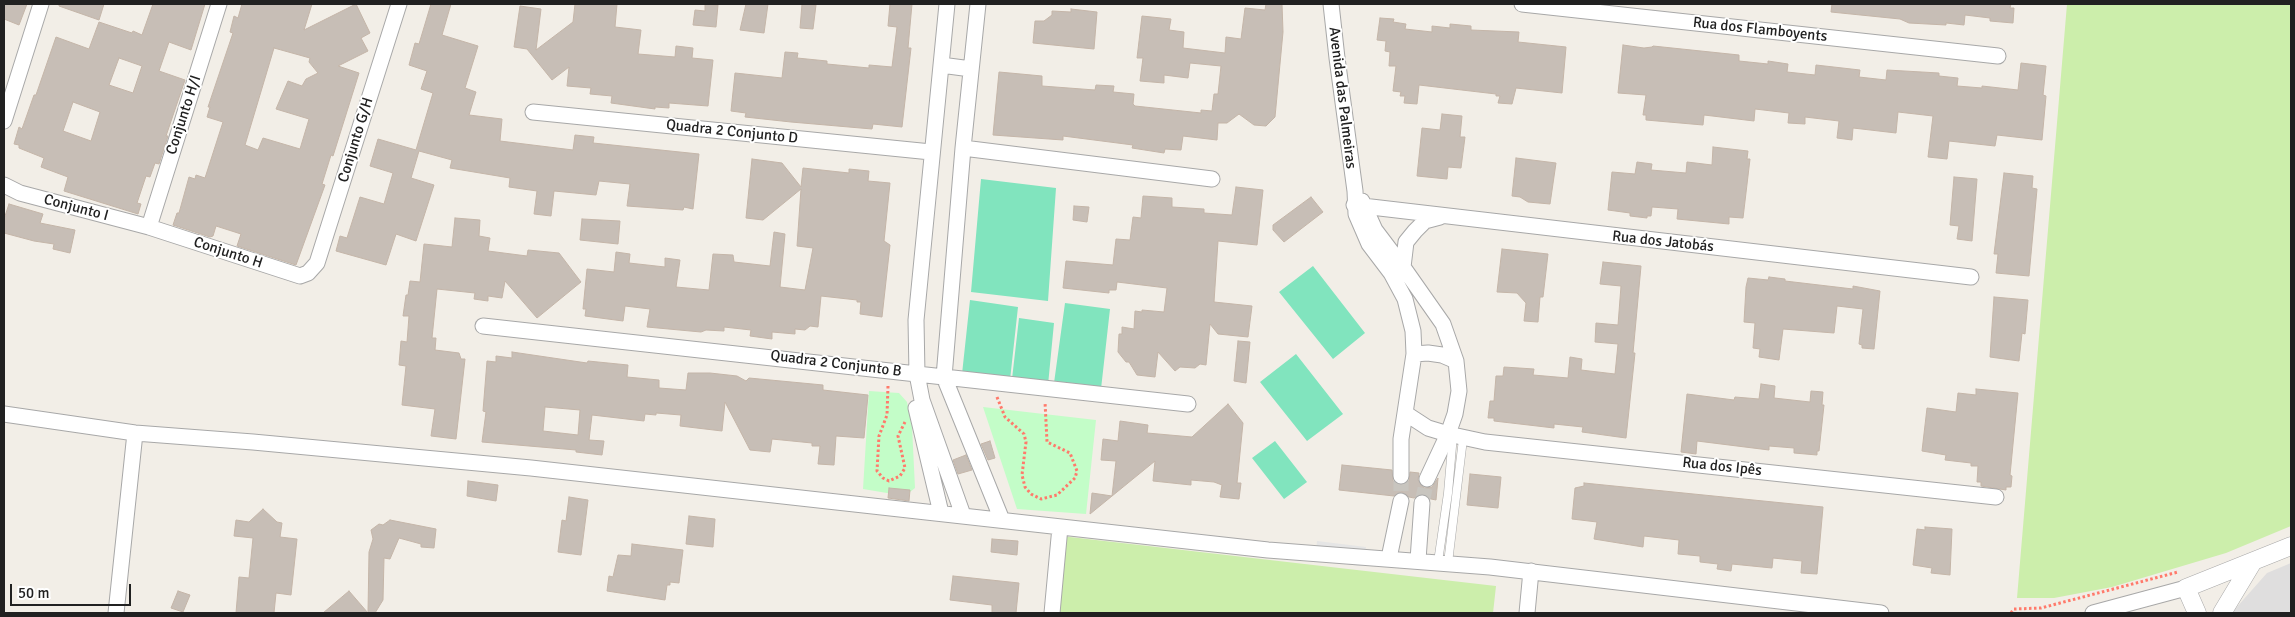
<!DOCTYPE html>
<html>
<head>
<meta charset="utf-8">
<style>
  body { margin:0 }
  #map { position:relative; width:2295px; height:617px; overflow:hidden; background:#f2eee7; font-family:Signika,sans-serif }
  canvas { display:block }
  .frame { position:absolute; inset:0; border:5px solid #212121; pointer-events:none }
  .scale { position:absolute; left:10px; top:584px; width:121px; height:22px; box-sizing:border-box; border:2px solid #212121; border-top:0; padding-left:6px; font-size:15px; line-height:18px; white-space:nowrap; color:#212121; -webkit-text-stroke:4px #fff; paint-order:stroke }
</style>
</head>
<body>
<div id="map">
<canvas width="2295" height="617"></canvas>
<div class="frame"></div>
<div class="scale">50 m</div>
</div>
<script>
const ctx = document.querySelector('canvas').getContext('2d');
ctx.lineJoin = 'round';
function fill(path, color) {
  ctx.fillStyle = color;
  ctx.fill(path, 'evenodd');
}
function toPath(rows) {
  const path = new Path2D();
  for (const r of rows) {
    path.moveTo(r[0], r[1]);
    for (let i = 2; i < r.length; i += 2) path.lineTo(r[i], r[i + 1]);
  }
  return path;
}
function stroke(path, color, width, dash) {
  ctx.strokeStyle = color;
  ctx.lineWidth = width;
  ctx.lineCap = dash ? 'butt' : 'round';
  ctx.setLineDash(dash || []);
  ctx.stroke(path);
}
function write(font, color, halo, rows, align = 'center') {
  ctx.font = font + ' Signika,sans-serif';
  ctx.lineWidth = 4;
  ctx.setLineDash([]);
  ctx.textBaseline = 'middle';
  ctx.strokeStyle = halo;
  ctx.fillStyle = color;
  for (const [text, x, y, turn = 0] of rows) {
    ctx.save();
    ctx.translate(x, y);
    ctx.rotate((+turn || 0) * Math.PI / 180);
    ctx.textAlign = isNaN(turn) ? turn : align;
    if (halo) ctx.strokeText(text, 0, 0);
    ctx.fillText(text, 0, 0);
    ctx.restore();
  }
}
fill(toPath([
  [2291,563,2291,613,2226,613,2236,608,2267,573]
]), '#dfdede');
fill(toPath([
  [2067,4,2291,4,2291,526,2226,553,2112,587,2054,598,2017,598],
  [1061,536,1496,586,1493,613,1054,613]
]), '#cceeab');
fill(toPath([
  [869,391,899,393,907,402,912,426,915,488,905,496,863,489],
  [983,407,1096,420,1086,514,1017,509]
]), '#c3fdc8');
fill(toPath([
  [981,179,1056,188,1048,301,971,292],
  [1313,266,1365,333,1333,359,1279,292],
  [970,300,1018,307,1010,380,962,374],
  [1065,303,1110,309,1101,389,1054,383],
  [1019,318,1054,323,1048,385,1012,379],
  [1296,354,1343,414,1307,441,1260,382],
  [1275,441,1307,482,1284,499,1252,458]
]), '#81e4be');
fill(toPath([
  [1317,541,1366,547,1362,566,1315,561]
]), '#e5e5e5');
const building = toPath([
  [4,4,27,4,19,25,4,19,4,4],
  [59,4,104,4,99,20,59,6,59,4],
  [153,4,205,4,191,50,169,42,159,71,185,80,166,136,168,136,159,164,155,163,150,177,146,176,137,203,141,204,138,214,64,191,68,177,41,167,44,158,19,148,19,145,14,144,19,127,22,129,34,95,36,95,56,37,89,49,99,22,132,33,133,31,142,35,153,4],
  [119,58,142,66,133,93,109,85,119,58],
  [73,102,100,112,91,141,63,131,73,102],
  [242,4,312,4,304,30,356,4,370,33,361,38,368,51,338,66,359,73,333,156,331,155,322,184,325,185,296,265,237,246,241,234,216,226,213,236,210,237,173,225,177,213,179,213,189,177,195,179,196,175,205,178,223,122,207,117,210,107,208,107,233,33,230,32,234,16,238,18,242,4],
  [274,48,310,58,309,62,318,73,306,79,302,86,288,81,276,109,309,119,300,149,263,138,258,150,245,145,274,48],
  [431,4,451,4,442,35,478,46,465,88,476,92,469,115,502,119,500,141,573,150,575,135,594,137,593,143,699,154,693,209,684,207,683,210,627,206,630,184,599,181,596,195,554,191,551,216,534,214,537,191,509,187,510,178,450,168,452,160,419,151,411,178,434,185,416,241,396,234,386,265,336,251,340,236,347,238,360,197,384,204,393,173,370,166,378,139,416,150,433,93,421,89,427,71,409,65,415,43,419,44,431,4],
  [575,4,617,4,615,27,641,30,638,54,675,57,676,46,693,48,692,58,713,60,708,106,669,103,669,108,655,107,655,109,611,103,612,96,590,94,591,88,567,86,569,67,552,80,527,49,514,47,520,6,541,9,536,50,573,22,575,4],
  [705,4,718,5,716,27,693,25,695,10,705,11,705,4],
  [746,4,768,4,764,33,740,30,746,4],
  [802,4,816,5,813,29,800,28,802,4],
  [890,4,912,4,908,48,911,48,902,127,873,124,872,129,791,122,745,117,746,113,731,111,735,73,782,78,785,52,798,53,797,58,827,61,827,64,869,68,869,65,892,67,897,27,888,26,890,4],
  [1266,4,1282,4,1283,32,1275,117,1266,126,1254,125,1239,114,1227,123,1218,123,1217,140,1183,136,1181,150,1165,149,1164,153,1132,148,1133,145,1063,136,1063,140,993,135,999,72,1042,76,1042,86,1095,90,1096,85,1114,86,1113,92,1134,94,1133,104,1135,106,1201,113,1201,110,1212,111,1214,94,1218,94,1221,66,1190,63,1188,78,1164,75,1164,83,1140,81,1143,58,1137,58,1142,16,1171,19,1169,30,1184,32,1183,48,1225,53,1226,37,1241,39,1245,8,1265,10,1266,4],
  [1832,4,2011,4,2010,8,2014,8,2013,23,1990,21,1990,18,1965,15,1964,25,1946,23,1946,25,1909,23,1900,19,1831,12,1832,4],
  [1071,9,1097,12,1094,49,1033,43,1035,21,1044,21,1052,15,1052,11,1071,12,1071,9],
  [1380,18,1394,19,1393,22,1406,24,1405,29,1432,32,1432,26,1450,28,1450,24,1471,26,1471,30,1519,32,1518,42,1566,47,1562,93,1516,88,1512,104,1498,103,1500,96,1496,96,1496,94,1419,85,1417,104,1404,103,1405,96,1400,96,1401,92,1393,91,1396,66,1389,66,1390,52,1385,51,1386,41,1377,40,1380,18],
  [1623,45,1644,48,1652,47,1653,46,1739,55,1739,61,1768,64,1768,61,1788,64,1787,72,1815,75,1816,65,1860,70,1859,77,1886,80,1887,70,1939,73,1939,76,1958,78,1957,86,1982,88,1982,86,2018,90,2021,63,2046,66,2043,95,2046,96,2042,140,1997,135,1995,146,1949,141,1947,159,1928,157,1933,116,1898,112,1896,133,1853,128,1852,140,1837,138,1839,121,1805,117,1805,124,1788,123,1789,113,1755,109,1754,121,1704,115,1703,125,1646,120,1646,115,1643,115,1646,95,1618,93,1623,45],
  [1442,114,1462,116,1460,137,1465,137,1461,168,1448,167,1447,179,1417,176,1422,128,1440,130,1442,114],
  [1713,147,1748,151,1747,159,1750,159,1743,218,1729,217,1729,224,1677,219,1678,209,1652,207,1651,216,1647,216,1647,218,1630,216,1630,213,1608,210,1612,172,1635,174,1637,162,1652,164,1651,170,1686,173,1687,162,1712,165,1713,147],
  [1516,158,1556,163,1550,204,1528,202,1520,197,1512,196,1516,158],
  [752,159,782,163,801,187,803,168,849,173,849,169,869,171,868,181,890,183,884,241,890,245,882,317,860,314,861,302,857,302,857,300,821,296,818,327,810,326,805,330,795,329,795,334,772,332,772,339,750,336,751,330,724,327,724,331,706,330,701,332,647,327,650,309,625,306,623,321,585,316,586,309,583,309,587,269,614,272,616,252,630,254,629,263,665,267,665,258,680,260,676,287,709,290,713,254,733,255,734,262,770,266,774,232,785,234,780,287,805,290,813,248,797,246,801,189,763,220,746,218,752,159],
  [2004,173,2033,176,2032,188,2037,189,2029,276,1996,273,1998,254,1994,254,2004,173],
  [1954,177,1977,179,1972,241,1957,239,1959,226,1950,225,1954,177],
  [1236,187,1263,190,1257,245,1218,241,1214,302,1252,306,1248,337,1218,334,1210,324,1206,365,1200,364,1195,368,1180,367,1175,371,1158,352,1155,377,1137,375,1129,362,1126,362,1118,352,1119,334,1122,334,1122,327,1134,329,1135,311,1142,312,1142,310,1164,312,1167,288,1117,282,1116,290,1109,290,1109,293,1063,288,1066,261,1113,265,1116,239,1130,240,1133,217,1141,218,1143,196,1172,198,1172,207,1204,209,1204,213,1232,215,1236,187],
  [1311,197,1323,212,1284,242,1273,230,1273,225,1311,197],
  [9,204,43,214,40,223,75,230,70,253,53,249,54,244,34,241,4,233,4,219,9,204],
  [1074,206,1089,207,1087,222,1073,220,1074,206],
  [455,218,480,220,479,236,490,238,488,251,527,256,528,250,559,253,581,282,537,318,505,281,502,298,488,296,488,301,474,299,475,293,437,289,432,338,436,338,435,350,459,353,461,359,465,359,456,439,431,436,435,409,402,405,406,366,399,365,401,341,407,342,409,316,403,316,406,295,408,295,410,281,420,282,424,244,452,247,455,218],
  [582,219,620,221,618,244,580,240,582,219],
  [1502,249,1548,254,1543,297,1540,297,1538,322,1524,321,1526,303,1517,293,1497,292,1502,249],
  [1603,262,1641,266,1633,353,1635,353,1626,438,1582,432,1583,427,1554,424,1554,428,1537,426,1494,421,1494,418,1488,418,1490,401,1494,401,1496,376,1503,376,1504,367,1534,369,1533,375,1568,378,1570,357,1582,359,1581,370,1615,374,1618,344,1595,342,1596,323,1618,325,1621,286,1600,284,1603,262],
  [1769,277,1785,279,1785,281,1853,289,1853,286,1880,291,1874,349,1862,348,1862,345,1859,344,1863,309,1837,306,1834,333,1783,329,1779,360,1759,357,1760,349,1753,348,1755,323,1744,322,1746,287,1748,278,1768,280,1769,277],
  [1994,297,2028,300,2025,334,2022,333,2019,361,1990,357,1994,297],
  [1238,341,1250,342,1246,383,1234,381,1238,341],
  [512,352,587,363,588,361,628,365,627,377,659,380,659,388,686,390,688,373,710,373,737,376,746,381,749,378,823,385,823,390,868,395,864,438,836,436,834,465,818,464,820,446,812,446,812,443,772,439,770,452,750,450,725,402,722,431,680,426,681,415,656,413,656,415,645,414,644,421,592,415,589,440,604,441,602,455,576,452,576,450,482,442,486,412,483,411,487,361,496,362,496,356,512,358,512,352],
  [545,407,580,410,578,435,543,431,545,407],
  [1761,384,1775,386,1774,398,1810,402,1811,391,1823,392,1822,405,1824,405,1819,451,1817,451,1817,455,1794,453,1794,448,1769,446,1769,450,1697,441,1696,454,1681,452,1687,394,1734,400,1735,397,1759,399,1761,384],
  [1976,389,2018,393,2010,475,2012,476,2011,487,2006,487,2006,490,1981,486,1981,482,1977,482,1978,466,1971,466,1971,463,1945,460,1946,455,1922,451,1927,408,1956,412,1958,393,1976,395,1976,389],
  [1228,404,1243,423,1237,483,1241,483,1239,499,1220,497,1222,485,1214,482,1191,480,1191,485,1153,481,1155,461,1090,514,1092,493,1112,496,1116,461,1101,460,1103,439,1118,441,1120,421,1148,425,1147,433,1192,437,1228,404],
  [990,441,995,458,988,460,981,444,990,441],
  [966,455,972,470,958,474,953,460,966,455],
  [1342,465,1392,470,1393,481,1401,485,1409,481,1410,472,1419,473,1418,480,1424,488,1432,487,1438,478,1436,500,1431,499,1423,494,1414,498,1409,497,1402,492,1394,496,1339,490,1342,465],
  [1470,474,1501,477,1498,508,1467,505,1470,474],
  [468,481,498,485,496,501,467,496,468,481],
  [1584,483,1823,507,1817,574,1801,573,1802,561,1773,558,1772,568,1732,564,1731,571,1717,569,1718,564,1700,562,1700,556,1678,554,1679,540,1644,536,1643,547,1594,539,1597,522,1572,519,1575,488,1584,486,1584,483],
  [889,488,910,490,909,501,888,498,889,488],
  [569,497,588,500,581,555,558,552,562,520,566,521,569,497],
  [263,509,277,522,282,523,280,537,297,539,291,595,276,593,274,613,236,613,239,577,249,578,253,538,234,536,236,520,249,522,263,509],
  [689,516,715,519,713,547,686,544,689,516],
  [390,520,436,529,434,548,421,547,421,544,399,538,390,559,384,558,383,600,375,613,368,613,369,552,373,539,371,530,379,524,383,525,390,520],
  [1925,527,1952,529,1950,575,1931,573,1932,568,1913,565,1917,529,1925,530,1925,527],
  [992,539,1018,541,1017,555,991,552,992,539],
  [632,544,683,550,679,583,670,582,670,585,667,585,665,600,607,591,609,576,613,577,618,555,631,556,632,544],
  [953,576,1019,583,1016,613,992,613,992,605,950,600,953,576],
  [178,591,190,595,183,612,171,608,178,591],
  [349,591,368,613,323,613,349,591]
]);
fill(building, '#c7beb6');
stroke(building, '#c4b5a8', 1);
stroke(toPath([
  [1401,476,1401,501],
  [1422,503,1427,479]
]), '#c8c5bf', 15, [15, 8]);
const service = toPath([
  [1438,562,1448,493,1453,435],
  [1448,563,1463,439]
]);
const minor = toPath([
  [947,4,916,320,917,374,922,400,963,515],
  [978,4,963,148,944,377,1002,520],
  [1331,4,1337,58,1355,191,1356,214,1369,244,1391,273,1405,299,1413,331,1414,354],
  [1522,4,1998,56],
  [941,65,971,69],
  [533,112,931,152],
  [4,121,41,4],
  [963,148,1212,179],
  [4,185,20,193,149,227,300,276,308,273,317,263,399,4],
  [1362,201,1375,230,1403,267],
  [1354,205,1971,277],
  [1440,217,1425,221,1415,231,1406,242,1403,267,1443,324,1456,361,1459,391,1455,414,1448,434,1428,428,1405,413,1414,354,1428,353,1442,355,1456,361],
  [149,227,219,4],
  [483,326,1188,404],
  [916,408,941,513],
  [4,414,135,433,253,442,531,468,1268,550,1490,567,1881,613],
  [1401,476,1401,439,1405,413],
  [1427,479,1448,434,1485,442,1996,497],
  [1389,558,1401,501],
  [1418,560,1422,503],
  [116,613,135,433],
  [1052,613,1060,527],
  [1527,613,1531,571],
  [2093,613,2186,588]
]);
const tertiary = toPath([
  [2197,613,2186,588,2291,546],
  [2222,613,2252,563]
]);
stroke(service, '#a8a8a8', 9);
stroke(minor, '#a8a8a8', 17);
stroke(tertiary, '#a8a8a8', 19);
stroke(toPath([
  [888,386,887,415,879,436,877,471,883,478,889,481,900,476,905,468,898,436,905,422],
  [997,397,1005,417,1024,434,1026,442,1022,475,1025,487,1031,494,1041,499,1057,495,1075,478,1077,471,1070,453,1047,442,1045,402],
  [2011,613,2014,609,2041,608,2178,572]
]), '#ff7a6b', 3, [2.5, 2.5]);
stroke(service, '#fff', 8);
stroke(minor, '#fff', 15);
stroke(tertiary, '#fff', 18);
write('15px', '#212121', '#fff', [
  ["Rua dos Flamboyents",1760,30,6],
  ["Avenida das Palmeiras",1342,98,83],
  ["Conjunto H/I",184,115,-72],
  ["Quadra 2 Conjunto D",732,132,6],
  ["Conjunto G/H",356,140,-73],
  ["Conjunto I",76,208,15],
  ["Rua dos Jatobás",1663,242,6],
  ["Conjunto H",228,253,18],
  ["Quadra 2 Conjunto B",836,364,7],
  ["Rua dos Ipês",1722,467,6]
]);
</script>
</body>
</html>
